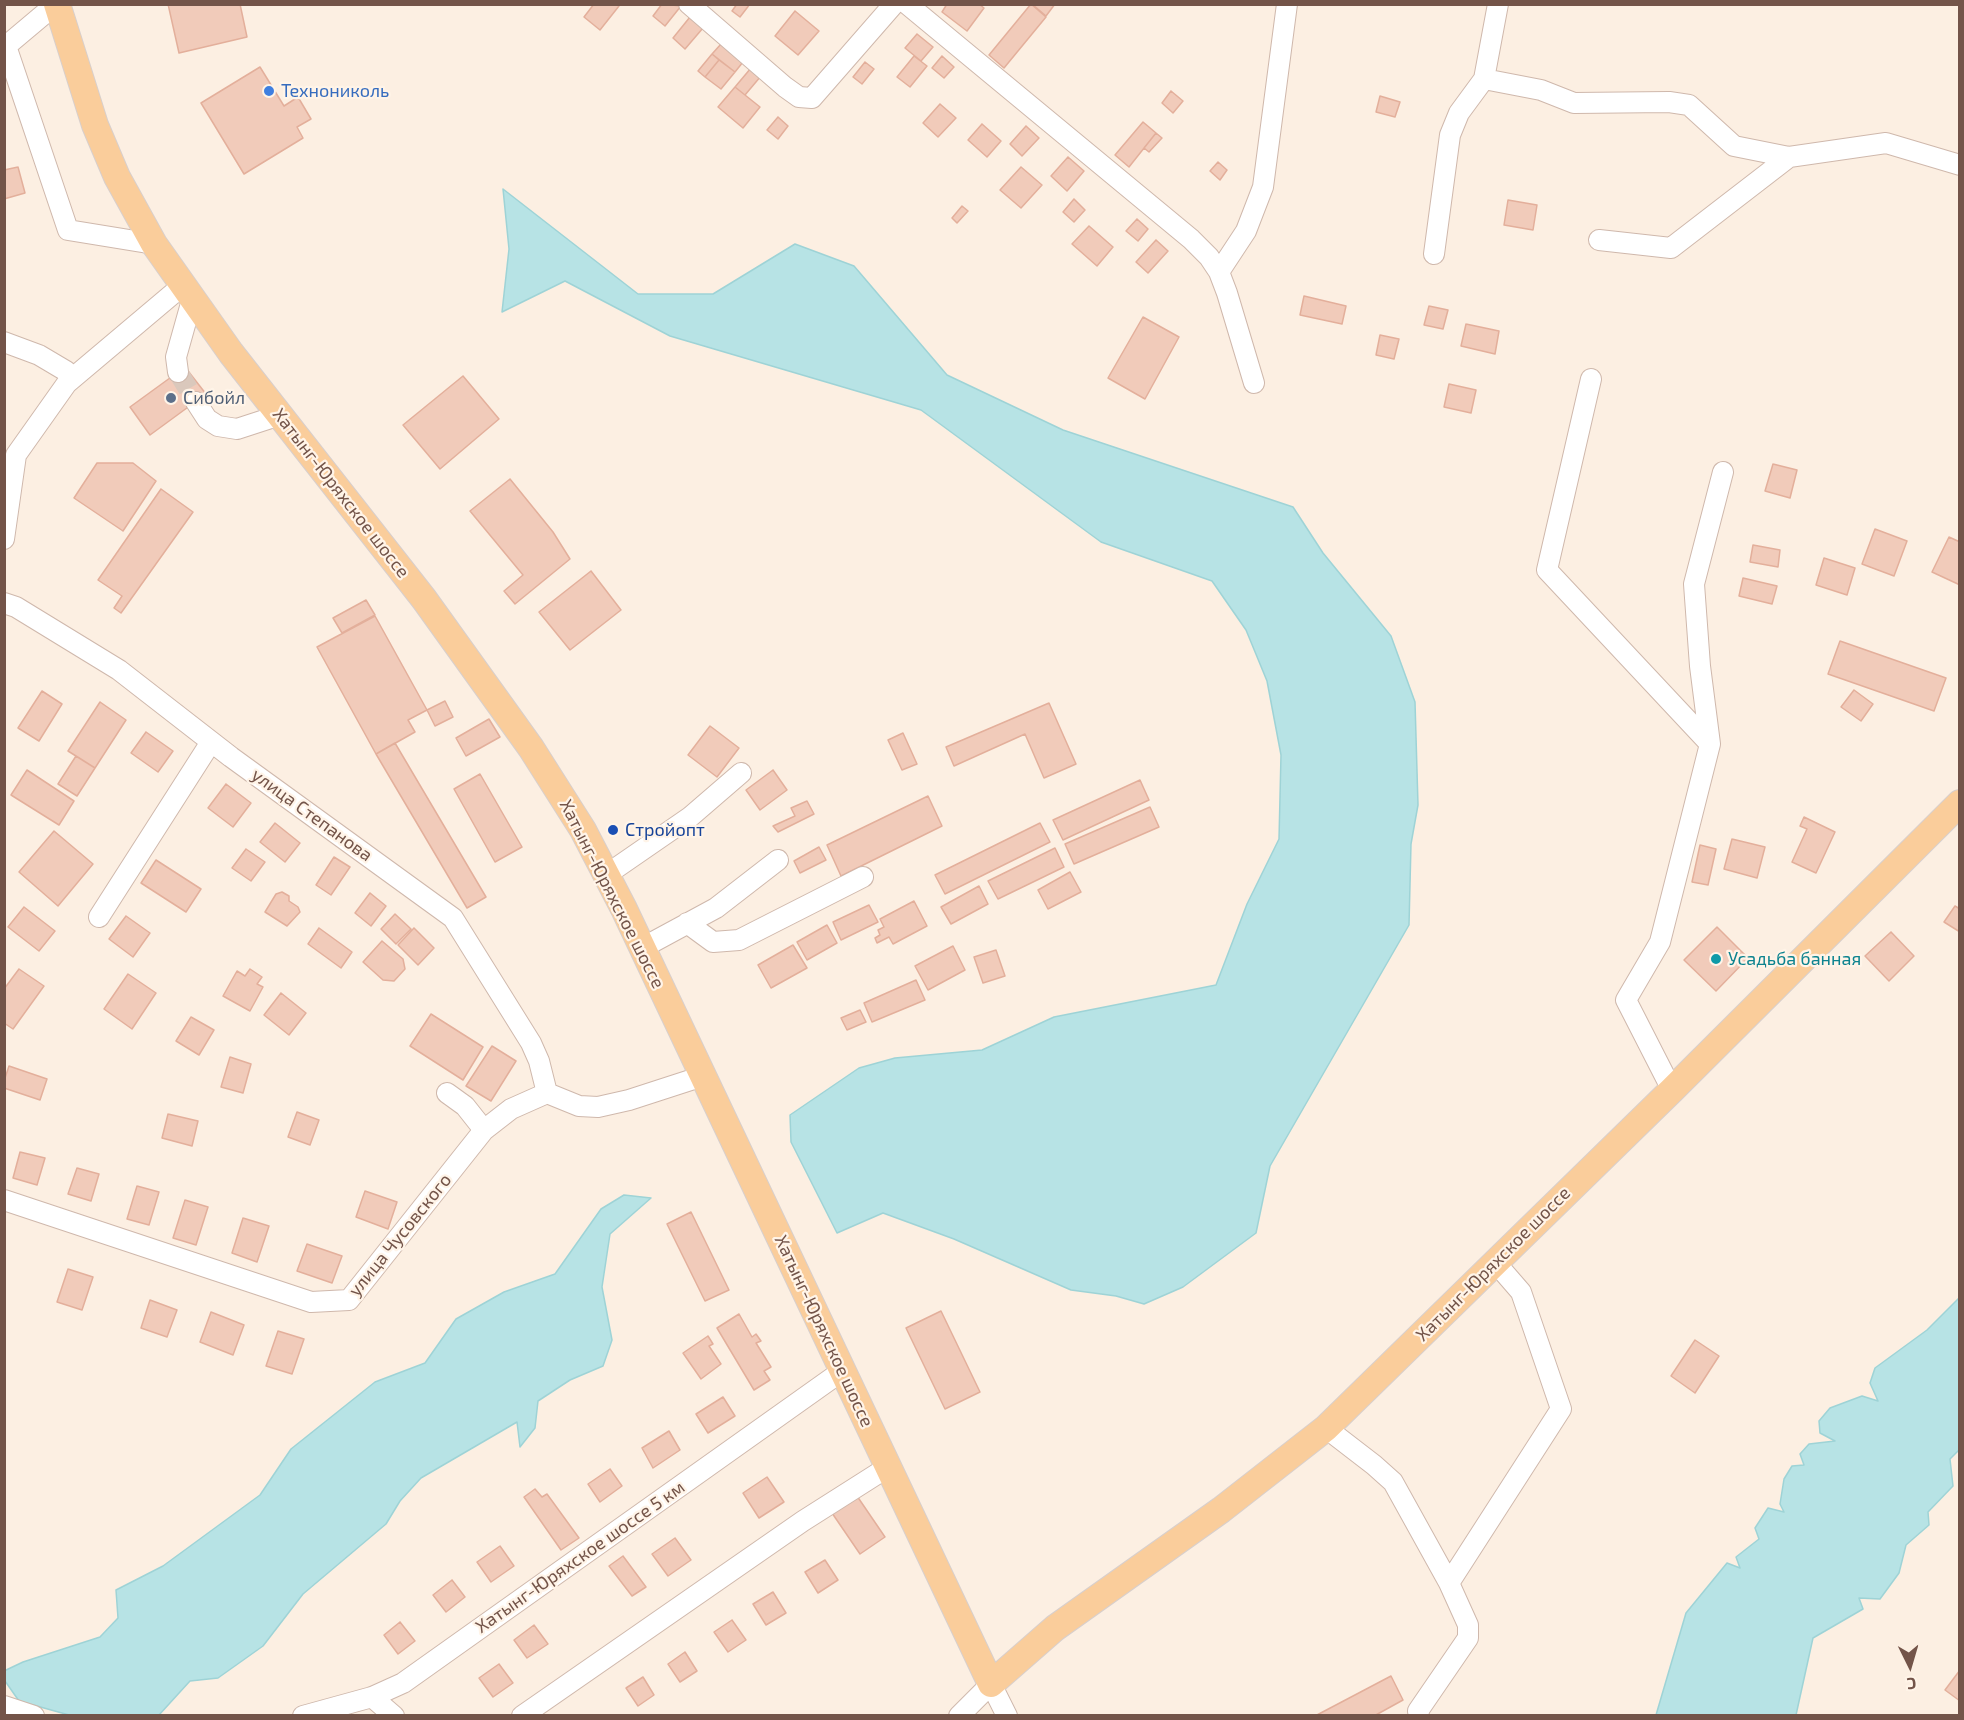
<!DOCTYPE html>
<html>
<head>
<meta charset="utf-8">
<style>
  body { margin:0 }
  #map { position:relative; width:1964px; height:1720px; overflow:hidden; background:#fcefe2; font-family:"Exo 2",sans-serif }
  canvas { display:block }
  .frame { position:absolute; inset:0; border:6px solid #735449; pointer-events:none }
  .north { position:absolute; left:1880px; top:1636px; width:60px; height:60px; -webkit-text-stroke:4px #fff4e8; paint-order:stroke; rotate:175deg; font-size:16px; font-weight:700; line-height:24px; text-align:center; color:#735449 }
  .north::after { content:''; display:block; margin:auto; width:21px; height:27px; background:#735449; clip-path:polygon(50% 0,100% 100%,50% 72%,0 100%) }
</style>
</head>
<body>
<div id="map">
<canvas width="1964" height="1720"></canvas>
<div class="frame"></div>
<div class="north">С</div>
</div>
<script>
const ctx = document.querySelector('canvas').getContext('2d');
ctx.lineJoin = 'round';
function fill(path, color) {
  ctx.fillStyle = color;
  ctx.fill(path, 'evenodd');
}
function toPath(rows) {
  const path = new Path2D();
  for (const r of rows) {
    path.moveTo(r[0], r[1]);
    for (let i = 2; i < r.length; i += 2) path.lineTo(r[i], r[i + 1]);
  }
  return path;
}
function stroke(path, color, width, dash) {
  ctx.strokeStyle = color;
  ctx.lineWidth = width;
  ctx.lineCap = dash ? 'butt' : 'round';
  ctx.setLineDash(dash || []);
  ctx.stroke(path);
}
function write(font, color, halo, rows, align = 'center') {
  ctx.font = font + ' "Exo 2",sans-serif';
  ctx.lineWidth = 4.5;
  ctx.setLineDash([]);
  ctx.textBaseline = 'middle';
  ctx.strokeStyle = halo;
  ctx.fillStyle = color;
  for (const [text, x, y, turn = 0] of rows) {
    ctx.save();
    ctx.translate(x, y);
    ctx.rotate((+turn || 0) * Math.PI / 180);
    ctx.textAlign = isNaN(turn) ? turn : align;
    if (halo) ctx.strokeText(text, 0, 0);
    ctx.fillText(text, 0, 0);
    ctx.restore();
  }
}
const water = toPath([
  [503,189,638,294,713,294,795,244,854,266,947,375,1063,430,1293,507,1323,553,1391,636,1415,702,1418,805,1411,844,1409,925,1270,1166,1256,1233,1183,1287,1144,1304,1116,1296,1071,1290,954,1239,883,1213,837,1233,791,1142,790,1115,859,1068,895,1058,982,1050,1054,1017,1216,985,1247,904,1279,839,1281,755,1267,681,1246,630,1212,581,1101,542,921,410,670,336,565,281,502,312,509,249,503,189],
  [624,1195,651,1198,610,1234,602,1287,612,1340,603,1366,570,1380,538,1401,535,1428,520,1447,517,1422,421,1478,400,1501,386,1524,303,1594,263,1646,218,1678,190,1681,159,1715,69,1715,19,1701,5,1681,4,1671,23,1662,100,1637,118,1618,116,1590,163,1566,260,1495,291,1449,375,1382,425,1363,456,1319,504,1292,555,1274,601,1209,624,1195],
  [1959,1298,1960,1449,1950,1459,1953,1486,1928,1512,1929,1525,1906,1545,1899,1573,1880,1599,1859,1598,1863,1609,1813,1638,1796,1715,1656,1715,1686,1613,1727,1563,1740,1568,1736,1557,1759,1539,1755,1528,1768,1508,1784,1512,1780,1504,1784,1479,1792,1466,1804,1465,1800,1454,1809,1444,1835,1441,1820,1433,1819,1421,1830,1408,1862,1396,1878,1401,1870,1383,1875,1368,1927,1330,1959,1298]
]);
fill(water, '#b7e3e5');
stroke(water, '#9ed3d6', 1.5);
const building = toPath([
  [168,4,240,4,247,37,179,53,168,4],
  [594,4,617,4,619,6,600,30,584,17,594,4],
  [662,4,681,6,665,26,653,16,662,4],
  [737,4,750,4,740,17,732,11,737,4],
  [947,4,979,4,984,8,967,31,942,12,947,4],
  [1031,4,1046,17,1004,68,989,55,1031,4],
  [1032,4,1055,4,1046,16,1032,4],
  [795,11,819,31,798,55,775,36,795,11],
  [690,17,703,28,685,49,673,38,690,17],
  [917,34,933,47,921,61,905,48,917,34],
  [721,44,743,62,735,72,712,54,721,44],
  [712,54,719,60,705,77,698,71,712,54],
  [914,56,927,66,910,87,897,77,914,56],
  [942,56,954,67,944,78,932,68,942,56],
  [719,60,735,72,721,89,705,77,719,60],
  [865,62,874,69,862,84,853,77,865,62],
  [260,67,284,106,298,97,311,119,297,127,303,138,244,174,201,103,260,67],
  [751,68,761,76,745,95,735,87,751,68],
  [735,87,760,107,743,128,718,107,735,87],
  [1171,91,1183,101,1173,113,1162,103,1171,91],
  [1380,96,1400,102,1395,117,1376,112,1380,96],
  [940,104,956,118,938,137,923,123,940,104],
  [778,117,788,126,778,139,767,130,778,117],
  [1143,122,1156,133,1129,167,1115,155,1143,122],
  [982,124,1001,141,987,157,968,140,982,124],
  [1026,126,1039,138,1022,156,1010,144,1026,126],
  [1156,133,1162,138,1149,152,1144,148,1156,133],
  [1068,157,1084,171,1067,191,1051,176,1068,157],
  [1218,162,1227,170,1220,180,1210,171,1218,162],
  [18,167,25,193,4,199,4,170,18,167],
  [1021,167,1042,185,1021,208,1000,190,1021,167],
  [1074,199,1085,210,1074,222,1063,212,1074,199],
  [1508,200,1537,205,1533,230,1504,225,1508,200],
  [962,206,968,211,957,223,952,218,962,206],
  [1137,219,1148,229,1138,241,1126,231,1137,219],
  [1089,226,1113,247,1097,266,1072,244,1089,226],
  [1156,240,1168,251,1148,273,1136,262,1156,240],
  [1304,296,1346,306,1342,324,1300,315,1304,296],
  [1429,306,1448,310,1443,329,1424,325,1429,306],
  [1143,317,1179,337,1145,399,1108,378,1143,317],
  [1466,324,1499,331,1495,354,1461,346,1466,324],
  [1380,335,1399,339,1394,359,1376,355,1380,335],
  [185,367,206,394,150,435,130,407,185,367],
  [463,376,499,419,440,469,403,425,463,376],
  [1449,384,1476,390,1471,413,1444,407,1449,384],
  [97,463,133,463,156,481,123,531,74,498,97,463],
  [1773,464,1797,470,1790,498,1765,491,1773,464],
  [510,479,553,532,570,559,515,604,504,591,523,575,470,511,510,479],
  [161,489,193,512,121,613,114,608,122,596,98,580,161,489],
  [1875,529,1907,541,1894,576,1862,564,1875,529],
  [1949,537,1960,542,1960,585,1932,572,1949,537],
  [1753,545,1780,550,1778,567,1750,562,1753,545],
  [1824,558,1855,568,1847,595,1816,585,1824,558],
  [591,571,621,610,570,650,539,612,591,571],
  [1743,578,1777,586,1772,604,1739,596,1743,578],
  [366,600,375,615,342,633,333,618,366,600],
  [375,616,427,710,408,720,415,732,376,754,317,647,375,616],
  [1840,641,1946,678,1934,711,1828,674,1840,641],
  [1854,690,1873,704,1861,721,1841,707,1854,690],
  [42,691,62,704,39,741,18,728,42,691],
  [445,701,453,717,435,726,427,710,445,701],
  [100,702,126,720,95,768,68,751,100,702],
  [1049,703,1076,764,1044,778,1025,734,954,766,946,747,1049,703],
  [489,719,500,737,466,756,456,738,489,719],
  [710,726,739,748,717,777,688,755,710,726],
  [146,732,173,751,158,772,131,753,146,732],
  [903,733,917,764,902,770,888,740,903,733],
  [395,743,486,897,467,908,376,754,395,743],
  [76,756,95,768,77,796,58,784,76,756],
  [27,770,74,801,59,825,11,795,27,770],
  [773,770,787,790,760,810,746,790,773,770],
  [480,774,522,847,495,862,454,789,480,774],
  [1140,780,1149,800,1063,840,1053,820,1140,780],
  [226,784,251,803,233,827,208,808,226,784],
  [928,796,942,826,841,876,827,845,928,796],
  [807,801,814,814,778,832,773,826,795,816,791,808,807,801],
  [1150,807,1159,827,1074,864,1065,844,1150,807],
  [1804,817,1835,832,1816,873,1792,862,1807,829,1800,826,1804,817],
  [275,823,300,843,285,862,260,842,275,823],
  [1040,823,1050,842,945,894,935,875,1040,823],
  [54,831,93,864,58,906,19,872,54,831],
  [1732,839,1765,847,1757,878,1724,869,1732,839],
  [1700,845,1716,849,1708,885,1692,882,1700,845],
  [819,847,826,860,800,873,794,861,819,847],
  [1055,848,1064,867,998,899,988,881,1055,848],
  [246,849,265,862,251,881,232,868,246,849],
  [334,857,350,867,331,895,316,885,334,857],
  [156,860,201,889,186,912,141,883,156,860],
  [1070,872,1081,892,1048,909,1038,890,1070,872],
  [979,886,988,904,951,924,941,907,979,886],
  [282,892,289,896,289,901,298,907,300,912,287,926,265,912,276,894,282,892],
  [370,893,386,906,371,926,355,913,370,893],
  [914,901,927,926,893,944,889,937,877,943,875,938,880,935,878,930,884,927,880,919,914,901],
  [869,905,878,922,841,940,833,922,869,905],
  [1955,906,1960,909,1960,932,1944,922,1955,906],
  [24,907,55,931,39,951,8,927,24,907],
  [395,914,411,929,396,944,381,929,395,914],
  [126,916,150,933,133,957,109,939,126,916],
  [827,925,837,943,807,960,797,942,827,925],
  [1717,927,1748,958,1716,991,1684,960,1717,927],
  [319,928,352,952,341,968,308,944,319,928],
  [414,928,434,948,418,965,398,945,414,928],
  [1891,932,1914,956,1889,981,1865,956,1891,932],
  [382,941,403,959,405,969,394,981,383,980,363,962,382,941],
  [793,945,807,968,771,988,758,965,793,945],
  [953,946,965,970,928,990,915,966,953,946],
  [996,950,1005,976,983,983,974,957,996,950],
  [19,969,44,986,13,1029,4,1023,4,989,19,969],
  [250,969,262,977,257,984,263,987,250,1011,223,996,237,971,245,976,250,969],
  [128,974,156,993,132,1029,104,1009,128,974],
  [916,980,925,1000,872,1022,864,1003,916,980],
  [281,993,306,1013,289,1035,264,1015,281,993],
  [860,1010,866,1022,847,1030,841,1018,860,1010],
  [431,1014,483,1047,463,1080,410,1046,431,1014],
  [191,1017,214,1030,199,1055,176,1041,191,1017],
  [492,1046,516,1061,491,1101,466,1086,492,1046],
  [230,1057,251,1064,243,1093,221,1087,230,1057],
  [9,1066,47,1079,40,1100,4,1088,4,1081,9,1066],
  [297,1112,319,1120,310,1145,288,1137,297,1112],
  [168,1114,198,1121,192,1146,162,1138,168,1114],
  [20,1152,45,1158,37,1185,13,1178,20,1152],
  [77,1168,99,1174,91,1201,68,1194,77,1168],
  [137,1186,159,1192,149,1225,127,1219,137,1186],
  [365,1191,397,1202,388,1229,356,1217,365,1191],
  [185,1200,208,1207,196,1245,173,1238,185,1200],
  [691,1212,729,1290,705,1301,667,1224,691,1212],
  [243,1218,269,1226,257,1262,232,1253,243,1218],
  [307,1244,342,1256,332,1283,297,1271,307,1244],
  [68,1269,93,1277,82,1310,57,1302,68,1269],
  [150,1300,177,1310,167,1337,141,1328,150,1300],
  [941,1311,980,1392,945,1409,906,1328,941,1311],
  [211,1312,244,1325,233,1355,200,1342,211,1312],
  [739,1314,752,1337,756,1334,761,1341,756,1343,771,1367,764,1371,770,1380,754,1390,717,1328,739,1314],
  [278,1331,304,1339,292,1374,266,1366,278,1331],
  [708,1336,713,1344,709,1346,721,1364,701,1379,683,1353,708,1336],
  [1695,1340,1719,1356,1695,1393,1671,1376,1695,1340],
  [723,1397,735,1416,708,1433,696,1414,723,1397],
  [669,1431,680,1450,653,1468,642,1448,669,1431],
  [610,1469,622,1486,600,1502,588,1484,610,1469],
  [767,1477,784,1502,759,1518,743,1493,767,1477],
  [535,1489,542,1497,547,1494,579,1538,561,1550,524,1497,535,1489],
  [857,1496,885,1537,860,1554,832,1513,857,1496],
  [675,1538,691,1560,668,1576,652,1554,675,1538],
  [500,1546,514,1566,491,1582,477,1562,500,1546],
  [623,1556,646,1587,632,1596,609,1566,623,1556],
  [825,1560,838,1580,818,1593,805,1572,825,1560],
  [452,1580,465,1597,446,1612,433,1595,452,1580],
  [773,1592,786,1613,766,1625,753,1604,773,1592],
  [732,1620,746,1640,728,1652,714,1632,732,1620],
  [400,1622,415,1641,398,1654,384,1635,400,1622],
  [534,1625,548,1644,527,1658,514,1640,534,1625],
  [685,1652,697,1671,680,1682,668,1664,685,1652],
  [499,1664,513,1683,493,1697,479,1678,499,1664],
  [1960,1670,1960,1701,1945,1690,1960,1670],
  [1391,1676,1403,1700,1374,1716,1315,1716,1391,1676],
  [643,1677,654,1695,638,1706,626,1688,643,1677]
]);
fill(building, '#f1cbba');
stroke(building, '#e3af9b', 1.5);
stroke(toPath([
  [178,372,196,402]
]), '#dac8bc', 20, [20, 10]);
const minor = toPath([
  [56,4,6,46,68,230,154,244],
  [689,4,785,87,799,97,812,98,894,4],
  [907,4,1191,239,1209,257,1219,272,1227,293,1254,383],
  [1484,79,1498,4],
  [1599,240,1671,248,1789,157],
  [1434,254,1450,135,1459,113,1484,79,1541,90,1574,103,1669,102,1689,105,1734,146,1789,157,1886,143,1960,165],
  [1219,272,1246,231,1263,187,1287,4],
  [4,342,39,355,66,371,73,378],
  [178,372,176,357,192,300],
  [1591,379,1547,570,1710,744],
  [196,402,207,419,218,426,237,429,280,415],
  [4,539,16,455,67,383,182,286],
  [4,603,16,607,119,670,231,757,453,918,531,1043,539,1061,547,1093],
  [606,875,690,817,741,773],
  [99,917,211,742],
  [687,923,713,942,739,940,863,877],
  [642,948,716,908,778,860],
  [1672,1090,1626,1000,1660,942,1710,744,1700,666,1694,584,1723,472],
  [447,1093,465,1106,484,1130],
  [4,1200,311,1302,349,1300,484,1130,511,1109,547,1093,579,1106,598,1107,629,1100,703,1076],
  [1326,1428,1374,1465,1393,1482,1449,1583,1468,1625,1468,1638,1418,1711,1419,1716],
  [1449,1583,1561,1409,1521,1292,1495,1262],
  [372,1697,394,1716],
  [4,1706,34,1716],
  [303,1716,372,1697,403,1683,842,1371],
  [522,1716,803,1521,888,1467],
  [959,1716,991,1684,1007,1716]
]);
const major = toPath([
  [57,4,95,125,117,177,154,244,231,353,424,599,531,748,583,830,624,909,991,1684,1055,1628,1221,1510,1326,1428,1672,1090,1960,803]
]);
stroke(minor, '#cfb8ac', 22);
stroke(major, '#d8cfcc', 28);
stroke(minor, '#fff', 20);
stroke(major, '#facd9b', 26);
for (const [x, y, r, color] of [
  [269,91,6,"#3f7fe0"],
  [171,398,6,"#5c6f8a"],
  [613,830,6,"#1a4fb4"],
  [1716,959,6,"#0f9aa8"]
]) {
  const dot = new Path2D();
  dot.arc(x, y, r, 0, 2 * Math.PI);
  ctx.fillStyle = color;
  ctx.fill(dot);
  stroke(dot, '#fff4e8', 2);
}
write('18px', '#366cbe', '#fff4e8', [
  ["Технониколь",281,91]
], 'left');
write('18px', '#4e5e75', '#fff4e8', [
  ["Сибойл",183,398]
], 'left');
write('18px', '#735449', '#fff4e8', [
  ["Хатынг-Юряхское шоссе",341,493,52],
  ["улица Степанова",312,815,36],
  ["Хатынг-Юряхское шоссе",612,894,63],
  ["улица Чусовского",400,1235,-51],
  ["Хатынг-Юряхское шоссе",1493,1264,-45],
  ["Хатынг-Юряхское шоссе",824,1331,65],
  ["Хатынг-Юряхское шоссе 5 км",580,1557,-35]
]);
write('18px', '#164399', '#fff4e8', [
  ["Стройопт",625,830]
], 'left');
write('18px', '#0d838f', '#fff4e8', [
  ["Усадьба банная",1728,959]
], 'left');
</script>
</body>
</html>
